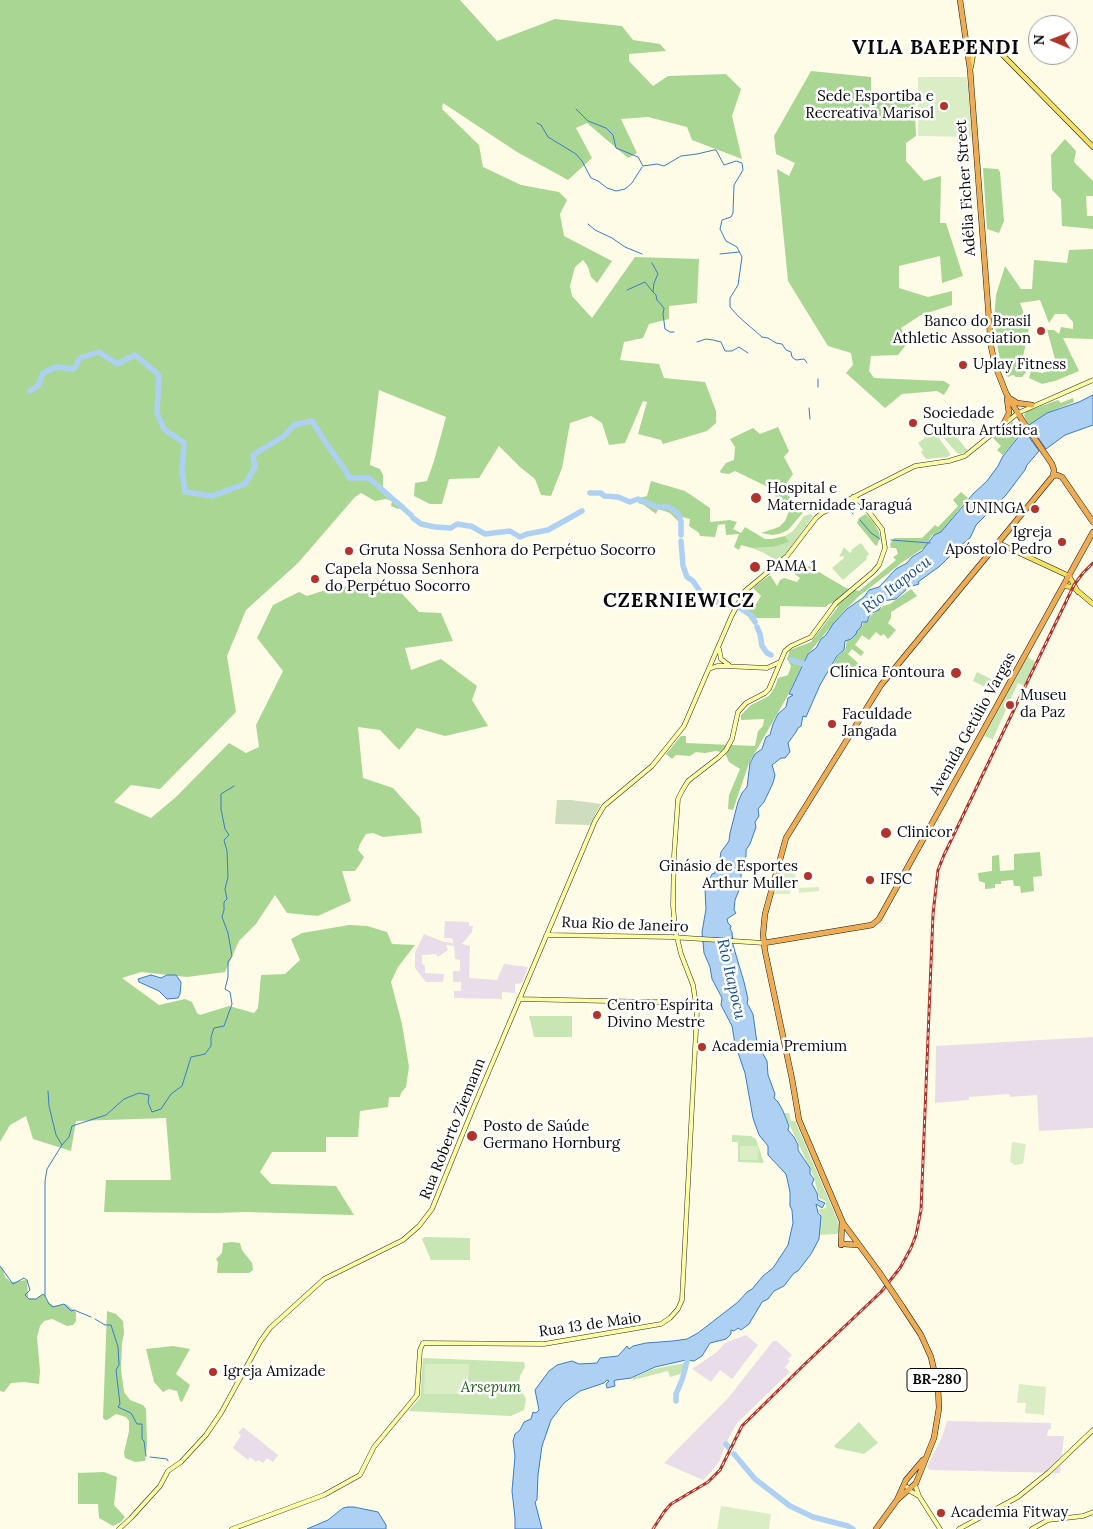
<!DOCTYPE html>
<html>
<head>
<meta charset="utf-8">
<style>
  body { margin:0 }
  #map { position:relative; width:1093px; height:1529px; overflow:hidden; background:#fefce7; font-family:Lora,serif }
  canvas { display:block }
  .north { position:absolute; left:1028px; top:15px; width:50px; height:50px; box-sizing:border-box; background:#fff; border:1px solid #9d9d9d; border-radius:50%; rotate:271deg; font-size:14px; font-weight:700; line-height:20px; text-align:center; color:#0a0a0a }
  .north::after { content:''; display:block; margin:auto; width:18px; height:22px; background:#b23329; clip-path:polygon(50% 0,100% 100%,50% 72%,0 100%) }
</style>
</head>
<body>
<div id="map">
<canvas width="1093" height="1529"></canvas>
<div class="north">N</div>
</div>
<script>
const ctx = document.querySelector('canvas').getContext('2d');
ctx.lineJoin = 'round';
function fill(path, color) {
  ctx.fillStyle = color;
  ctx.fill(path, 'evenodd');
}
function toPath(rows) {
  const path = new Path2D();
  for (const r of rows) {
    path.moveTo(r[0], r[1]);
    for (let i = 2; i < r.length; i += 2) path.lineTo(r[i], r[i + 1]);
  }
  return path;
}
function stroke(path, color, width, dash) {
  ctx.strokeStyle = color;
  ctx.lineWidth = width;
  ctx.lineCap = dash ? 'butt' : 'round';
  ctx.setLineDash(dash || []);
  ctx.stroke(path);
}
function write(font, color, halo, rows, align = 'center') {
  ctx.font = font + ' Lora,serif';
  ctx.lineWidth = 5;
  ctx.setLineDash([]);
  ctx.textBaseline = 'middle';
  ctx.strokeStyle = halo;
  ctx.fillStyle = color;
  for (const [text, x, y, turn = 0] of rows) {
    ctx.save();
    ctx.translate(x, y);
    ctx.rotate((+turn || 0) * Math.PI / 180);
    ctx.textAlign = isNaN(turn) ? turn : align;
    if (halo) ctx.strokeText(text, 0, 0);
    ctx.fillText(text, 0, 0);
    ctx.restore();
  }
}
fill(toPath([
  [445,921,469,922,469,926,473,926,472,932,462,944,470,946,469,978,497,980,504,964,528,967,522,983,515,984,515,993,502,992,502,999,454,998,454,991,461,991,461,982,453,982,453,971,460,971,460,960,455,959,454,946,446,945,448,950,438,957,436,954,422,955,422,964,425,965,425,973,444,974,443,982,426,982,415,968,415,952,424,934,444,942,453,943,453,940,451,938,444,938],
  [1093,1037,1093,1128,1039,1131,1037,1095,1010,1097,1009,1094,969,1097,969,1100,935,1103,936,1046],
  [746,1335,758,1345,732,1379,720,1370,711,1382,692,1369,717,1352,725,1343],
  [773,1341,777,1341,792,1355,788,1359,790,1361,785,1367,790,1372,737,1423,726,1443,719,1462,712,1471,703,1480,664,1463,729,1397],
  [947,1421,1051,1423,1051,1429,1048,1430,1047,1436,1064,1436,1060,1473,930,1470,927,1467,942,1437],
  [243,1427,278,1455,273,1462,267,1458,263,1463,258,1460,256,1462,250,1457,248,1460,233,1448,241,1435,238,1433]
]), '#e9dde9');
fill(toPath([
  [951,425,954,434,968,451,960,454,957,453,944,438,944,431],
  [934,431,951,455,946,457,926,459,921,452,923,450,918,443],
  [811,514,813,516,786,553,777,561,764,553,752,548,773,547,788,541,785,536,793,531,804,516],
  [861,543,869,554,866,557,867,559,843,580,832,568,844,558,843,556,839,557,844,547,850,553,852,551,851,550],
  [1027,657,1036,662,1024,686,1018,683,992,741,992,739,984,736],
  [977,672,1001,684,997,693,973,681],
  [529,1016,572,1016,572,1037,534,1037],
  [784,1113,789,1113,791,1121,795,1121,838,1221,840,1231,837,1234,819,1235,821,1215,818,1210,826,1208,826,1201,819,1198,814,1177],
  [732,1135,751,1136,756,1139,764,1163,738,1162,738,1142,732,1142],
  [424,1237,470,1238,470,1260,431,1260,422,1239],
  [423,1358,524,1362,525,1367,520,1376,519,1386,526,1399,524,1410,511,1416,408,1411,420,1398],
  [685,1363,686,1366,680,1374,670,1377,668,1371,633,1380,633,1378,653,1369],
  [859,1422,878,1443,864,1454,836,1448,834,1446]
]), '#c7e6b3');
fill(toPath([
  [0,0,460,0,497,41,555,19,622,26,633,40,660,44,666,51,629,54,629,61,653,86,668,76,726,74,741,89,732,116,742,159,692,140,687,127,648,117,621,119,637,153,628,158,587,123,576,128,592,158,568,180,517,152,443,103,442,109,479,145,483,167,521,185,559,192,567,200,560,214,564,236,612,261,597,283,591,277,588,267,583,260,575,267,570,286,572,296,592,318,635,257,699,259,697,303,669,306,669,319,649,324,643,338,624,342,620,360,659,364,664,378,705,382,716,411,716,423,707,431,663,444,661,440,638,434,647,402,643,401,625,443,609,445,602,423,591,416,570,423,562,468,551,496,541,495,535,479,520,467,499,446,479,478,449,479,442,504,430,504,414,496,415,483,427,481,434,461,446,417,379,390,370,465,380,469,383,475,383,489,387,494,398,500,405,506,398,509,391,506,392,501,386,499,375,501,361,493,355,497,298,563,246,610,227,656,236,712,160,789,131,785,114,802,151,818,176,797,229,743,246,753,259,747,256,725,283,671,257,638,273,605,299,592,307,596,338,586,382,590,394,585,419,612,441,613,453,641,405,648,411,670,441,659,477,686,472,700,488,726,445,736,417,728,399,750,380,730,358,727,363,778,393,788,420,818,422,833,383,837,373,833,366,834,360,844,358,850,364,857,360,864,355,871,342,871,351,901,318,916,287,913,275,895,256,924,239,941,225,972,187,977,141,972,122,978,159,1005,185,999,192,1002,197,1013,200,1015,229,1006,254,1013,258,1008,261,975,285,974,300,960,291,939,302,933,349,925,367,926,387,932,392,944,415,945,398,967,391,982,402,1024,409,1067,406,1087,401,1093,400,1097,389,1097,388,1107,360,1111,358,1137,326,1137,326,1152,272,1152,260,1172,271,1184,336,1186,354,1215,245,1212,215,1213,104,1212,106,1180,171,1180,166,1118,76,1121,71,1151,33,1139,26,1116,10,1125,0,1142],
  [811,71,871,77,871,93,914,92,916,136,906,143,906,161,924,181,941,176,940,223,946,223,963,276,942,283,940,256,899,266,899,288,928,297,952,291,952,305,921,315,901,328,909,341,898,355,871,356,869,371,874,378,944,381,950,385,944,395,937,391,902,394,885,408,846,373,853,365,851,353,828,346,788,281,777,169,789,176,795,163,776,154,774,136],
  [1065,139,1076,151,1074,162,1093,181,1093,196,1086,196,1087,216,1093,216,1093,229,1062,226,1061,199,1052,190,1051,155],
  [983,168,998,169,1000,172,1004,221,999,233,987,229],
  [1093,249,1093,339,1063,338,1079,371,1055,381,1042,384,1029,378,1031,371,1042,373,1053,370,1055,359,1047,330,1054,330,1059,334,1061,327,1073,329,1073,322,1066,314,1055,314,1049,323,1040,300,1020,303,1029,328,1023,357,1029,360,1031,367,1022,377,1016,377,1013,375,1008,377,1004,373,998,351,994,319,996,295,1005,266,1021,289,1032,289,1034,260,1067,263,1069,250],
  [1073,398,1074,402,1047,413,1029,425,1025,418,1024,415,1027,411,1058,400,1061,403],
  [1012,422,1018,423,1023,430,1003,455,997,450,1001,446,993,438],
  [778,427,789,451,784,457,793,474,786,484,790,499,795,507,803,506,805,510,788,530,779,534,772,535,761,533,779,527,785,521,789,511,766,486,735,471,729,474,721,473,720,471,726,463,734,460,735,447,730,439,753,428,760,434],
  [651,481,685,491,710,508,710,522,730,520,737,522,733,529,741,533,745,527,765,539,772,539,785,536,789,542,773,547,752,548,741,545,739,550,734,547,739,534,726,535,725,524,718,525,715,537,700,536,699,533,689,526,690,519,682,517,681,535,680,535,679,522,670,513,658,509,656,514,644,505,638,503,639,498,647,496],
  [961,492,968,498,941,532,932,535,925,547,904,561,858,597,843,612,807,655,787,697,749,763,733,810,728,809,729,795,740,769,729,762,725,753,716,751,705,753,696,752,690,756,676,755,672,759,666,754,681,736,686,736,686,743,755,746,758,731,763,726,764,719,741,720,741,715,751,705,769,696,775,687,778,678,788,675,791,666,787,659,790,650,811,642,838,607,831,603,825,607,780,606,780,618,755,618,755,622,751,621,746,613,739,610,745,597,756,604,761,596,753,588,770,575,777,586,780,580,784,578,797,582,800,578,788,569,789,565,803,571,807,565,846,588,859,591,896,560,893,557,898,554,896,548,891,548,890,544,894,538,922,538,935,525,938,527,958,506,953,500],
  [866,514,874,523,879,532,880,537,877,546,875,545,857,523,859,518],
  [911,589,917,596,891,612,891,618,888,623,896,630,888,639,884,634,881,636,876,632,869,640,862,635,855,645,864,652,861,656,852,649,848,654,858,663,851,673,842,667,837,668,833,665,837,657,845,650,847,640,851,640,856,634,858,630,862,627,863,623,868,621,871,615,878,611,883,606,890,604],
  [1040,852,1042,876,1033,877,1034,891,1021,893,1020,886,1014,886,1013,880,1001,881,1001,884,995,884,995,888,985,889,985,883,979,881,978,873,992,871,992,856,999,855,1000,871,1014,870,1014,854],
  [232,1242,240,1243,242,1250,252,1263,253,1270,249,1273,217,1273,218,1262,216,1259,222,1253,223,1243],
  [0,1266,3,1269,5,1277,11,1282,27,1280,28,1298,36,1299,43,1294,48,1302,54,1306,66,1304,76,1312,76,1321,73,1325,67,1326,52,1319,44,1321,40,1326,37,1337,40,1371,39,1384,24,1382,11,1383,4,1392,0,1391],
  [107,1311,116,1314,123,1321,124,1333,122,1344,121,1369,124,1392,130,1400,143,1405,146,1409,147,1445,145,1461,135,1462,125,1458,124,1453,129,1431,129,1421,126,1417,116,1414,107,1420,105,1420,103,1418],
  [173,1346,190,1349,176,1374,190,1385,182,1402,180,1401,177,1391,169,1389,163,1392,154,1382,146,1349],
  [104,1472,117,1477,114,1505,125,1517,121,1522,113,1526,99,1518,98,1504,78,1504,78,1473]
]), '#a9d693');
fill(toPath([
  [557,800,571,800,601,804,590,825,555,824]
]), '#ceddbb');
fill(toPath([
  [918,77,967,77,972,137,918,136],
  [795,866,796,888,819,887,819,891,799,893,799,889,791,889,790,894,775,894,781,867],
  [1012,1142,1026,1144,1023,1164,1015,1165,1010,1162],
  [740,1146,758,1146,758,1160,740,1160],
  [425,1364,469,1364,468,1394,424,1394],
  [1019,1384,1046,1387,1044,1415,1025,1413,1026,1403,1017,1403],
  [721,1506,771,1514,769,1529,717,1529]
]), '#daedc5');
const water = toPath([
  [1093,395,1093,425,1065,435,1046,449,1029,425,1047,413,1079,402,1093,395],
  [1024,430,1039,451,1027,465,1025,470,1006,495,976,525,970,538,960,546,940,566,918,582,919,584,909,587,896,599,883,601,879,610,870,614,867,622,862,622,861,627,857,631,856,634,851,639,845,641,844,650,837,656,820,685,806,717,803,716,801,726,798,728,796,732,788,743,790,752,785,758,781,758,772,765,775,775,773,783,764,802,758,809,759,816,755,822,756,827,750,844,746,850,746,856,741,868,741,885,735,900,734,910,736,913,727,919,728,923,731,926,730,929,732,932,733,945,744,982,748,999,747,1003,753,1014,757,1043,767,1061,768,1075,775,1094,774,1098,778,1102,783,1111,789,1126,788,1130,794,1137,798,1145,798,1150,810,1168,810,1174,814,1179,812,1184,817,1193,818,1200,825,1203,822,1208,816,1204,818,1213,821,1216,819,1239,811,1254,798,1271,794,1273,784,1286,774,1291,768,1299,762,1302,749,1324,741,1330,738,1328,734,1331,731,1330,731,1334,726,1339,710,1343,702,1356,694,1361,686,1360,655,1367,631,1378,616,1380,614,1381,615,1386,607,1388,606,1384,609,1381,607,1380,604,1383,580,1391,564,1403,551,1420,542,1446,538,1475,537,1500,535,1502,542,1529,515,1529,515,1518,512,1491,515,1456,513,1441,515,1434,520,1430,524,1422,531,1419,533,1412,536,1413,539,1410,535,1390,549,1371,557,1365,572,1361,579,1364,597,1363,600,1358,618,1356,627,1346,629,1349,633,1346,646,1343,673,1341,687,1339,698,1333,738,1302,747,1292,752,1289,763,1276,773,1268,788,1245,793,1223,792,1210,790,1206,790,1192,786,1174,768,1155,768,1146,759,1135,753,1118,745,1073,735,1044,732,1026,721,1005,722,998,712,979,710,967,704,953,702,932,706,909,705,889,712,874,715,873,716,867,719,864,721,852,729,841,730,833,738,802,742,793,747,787,750,763,755,754,762,749,766,737,770,735,773,724,778,714,786,707,788,698,793,695,789,694,808,654,816,648,821,639,826,635,833,624,847,609,864,597,869,590,879,587,896,569,907,563,912,557,922,551,934,535,941,532,973,494,987,481,998,466,1003,456,1024,430],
  [151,975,161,978,167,975,176,975,181,982,180,994,178,998,167,999,159,991,139,982,138,979,151,975],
  [348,1507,354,1507,378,1512,386,1525,386,1529,307,1529,328,1520,343,1508,348,1507]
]);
fill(water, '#aed1f3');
stroke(water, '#387dc7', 1);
stroke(toPath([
  [576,109,588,121,606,128,613,135,616,148,638,157,643,166,657,164,664,166,681,156,697,154,714,150,716,150,724,165,736,161,742,163,743,170,734,185,733,213,731,217,722,220,720,229,726,241,737,247,742,257,738,285,730,298,730,307,739,317,762,337,768,338,776,343,782,344,786,350,791,352,792,357,796,360,804,359,807,363],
  [537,123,541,125,548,137,576,154,582,161,591,178,598,181,607,188,616,191,625,189,632,183,642,167],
  [588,224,595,230,612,238,625,247,642,254],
  [720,254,739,252],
  [652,263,658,274,654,283,653,292,656,295,657,300,664,308,663,314,665,329,670,332,674,332],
  [627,290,645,282,653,292],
  [697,342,706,339,713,340,721,342,725,351,732,351,739,347,748,353],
  [818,387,818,379],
  [809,408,810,419],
  [846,505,853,514],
  [860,520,871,533,880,539],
  [891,540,930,543],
  [62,1145,69,1137,72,1126,106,1115,124,1099,139,1093,149,1095,148,1102,152,1112,161,1109,171,1094,182,1086,191,1057,205,1054,211,1046,211,1037,214,1028,224,1026,232,1004,230,992,225,989,228,977,228,962,232,956,228,933,222,917,224,910,224,902,227,899,225,889,228,877,227,851,224,840,229,835,225,829,221,809,221,794,234,786],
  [0,1266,13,1284,24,1278,27,1280,30,1290,25,1295,29,1299,36,1299,43,1294,45,1296,49,1304,53,1307,64,1304,71,1311,74,1310,91,1317],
  [45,1296,45,1181,47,1169,62,1145,56,1135,49,1106,48,1091],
  [95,1319,105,1325,111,1325,118,1347,119,1365,116,1370,120,1404,118,1407,131,1413,137,1424,142,1424,142,1439,144,1441,146,1456],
  [150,1457,167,1459,168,1461]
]), '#387dc7', 1);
stroke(toPath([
  [30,391,38,386,43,373,56,367,74,369,80,358,99,352,117,364,135,355,159,375,157,413,164,429,184,443,182,471,185,492,212,496,245,484,255,467,253,455,284,436,294,425,312,421,328,446,346,471,349,478,369,478,411,515],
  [590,493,601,493,604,496,618,497,630,502,638,499,657,507,669,507,678,514,681,521,681,535],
  [413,518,421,524,435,527,451,528,457,524,469,526],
  [471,526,485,534,510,531,520,537,527,534,548,530,582,511],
  [681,541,683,566,687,577,693,581,703,596,711,600,732,606],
  [740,608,752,616,755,622],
  [757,627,760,634,762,646,767,653,771,655],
  [791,660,804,664],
  [676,1401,676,1394,682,1380,689,1354],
  [726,1444,729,1448],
  [734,1454,755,1479,790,1506,813,1517,848,1526,853,1529]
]), '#aed1f3', 5.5);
const secondary = toPath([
  [719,649,721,659,729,665],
  [709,669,717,666,725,666,767,668,780,662],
  [546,936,550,935,671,937,764,943],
  [519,999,697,1003],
  [915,1485,919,1496,940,1529],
  [907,1487,910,1491,919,1496],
  [119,1529,131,1518,160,1486,168,1471,181,1462,206,1435,221,1413,260,1342,270,1328,324,1279,403,1240,419,1226,432,1209,472,1111,595,821,604,806,652,766,684,726,732,615,745,591,787,556,816,518,822,513,915,466,949,461,965,456,1018,413,1093,380],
  [232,1529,324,1495,360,1475,374,1447,417,1395,420,1350,423,1343,544,1344,661,1324,670,1318,678,1309,682,1300,697,1011,693,985,681,954,675,929,673,905,674,856,678,799,682,791,688,781,719,757,726,750,732,739,738,712,746,703,765,693,769,689,785,651,791,646,811,637,836,603,873,572,879,565,885,548,882,529,863,504,853,497],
  [959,1529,1018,1497,1049,1472,1093,1430],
  [1032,1529,1048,1520,1083,1516,1093,1512]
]);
const primary = toPath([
  [971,67,973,55,990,42,1093,147],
  [998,543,1069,576,1078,592],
  [1064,586,1073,587,1093,604]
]);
const highway = toPath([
  [960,0,970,69,991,346,995,365,1006,393,1022,420,1052,464,1054,470,1053,476],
  [1011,399,1017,403,1032,405],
  [1003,425,1009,413,1007,399],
  [1053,476,1057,475,1062,477,1093,522],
  [764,943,872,925,879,919,1093,532],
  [844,1244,858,1245],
  [841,1245,842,1222],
  [879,1272,843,1223,799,1120,792,1079,765,951,763,935,765,914,786,838,881,685,1053,476],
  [897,1500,916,1483,934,1438,939,1408,938,1388,931,1357,921,1335,902,1306],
  [876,1529,897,1500,906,1480,923,1460]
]);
stroke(secondary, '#2c2c2c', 5);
stroke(primary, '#1b1b1b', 5.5);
stroke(highway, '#1b1b1b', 6);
stroke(secondary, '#fbfca4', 4);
stroke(primary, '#f3e162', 4.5);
stroke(highway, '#eead55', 5);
const rail = toPath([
  [653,1529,664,1512,671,1504,708,1482,720,1470,742,1426,806,1363,881,1292,900,1268,911,1248,916,1235,921,1210,933,914,938,870,944,855,1074,585,1083,573,1093,563]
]);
stroke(rail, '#b23329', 3);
stroke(rail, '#fff', 1, [4]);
const highwayBridge = toPath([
  [879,1272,902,1306]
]);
stroke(highwayBridge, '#1b1b1b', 6, []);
stroke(highwayBridge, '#eead55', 5);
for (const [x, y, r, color] of [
  [944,106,5,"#b23329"],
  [1041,331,5,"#b23329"],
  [963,365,5,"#b23329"],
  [913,423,5,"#b23329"],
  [756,498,6,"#b23329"],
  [1035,509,5,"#b23329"],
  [1062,542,5,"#b23329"],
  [349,551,5,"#b23329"],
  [755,567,6,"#b23329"],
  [315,579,5,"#b23329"],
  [956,673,6,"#b23329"],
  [1010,705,5,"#b23329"],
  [832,724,5,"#b23329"],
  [886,833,6,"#b23329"],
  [808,876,5,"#b23329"],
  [870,880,5,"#b23329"],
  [597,1015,5,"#b23329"],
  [702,1047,5,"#b23329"],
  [472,1136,6,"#b23329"],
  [213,1372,5,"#b23329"],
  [941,1513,5,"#b23329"]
]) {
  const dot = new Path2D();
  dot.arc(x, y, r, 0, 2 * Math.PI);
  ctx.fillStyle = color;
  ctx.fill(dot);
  stroke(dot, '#fff', 2);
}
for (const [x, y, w] of [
  [937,1380,60]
]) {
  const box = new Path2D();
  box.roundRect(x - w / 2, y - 11.5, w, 23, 4);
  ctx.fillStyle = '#fff';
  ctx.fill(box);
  stroke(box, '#0a0a0a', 1);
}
write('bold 14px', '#0a0a0a', null, [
  ["BR-280",937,1380]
]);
write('15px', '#0a0a0a', '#fff', [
  ["Sede Esportiba e",934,97,"right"],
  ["Recreativa Marisol",934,114,"right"],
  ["Banco do Brasil",1031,322,"right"],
  ["Athletic Association",1031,339,"right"],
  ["Uplay Fitness",973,365],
  ["Sociedade",923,414],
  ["Cultura Artística",923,431],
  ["Hospital e",767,489],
  ["Maternidade Jaraguá",767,506],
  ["UNINGA",1025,509,"right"],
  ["Igreja",1052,533,"right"],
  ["Apóstolo Pedro",1052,550,"right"],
  ["Gruta Nossa Senhora do Perpétuo Socorro",359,551],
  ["PAMA 1",766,567],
  ["Capela Nossa Senhora",325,570],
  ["do Perpétuo Socorro",325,587],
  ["Clínica Fontoura",945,673,"right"],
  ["Museu",1020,696],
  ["da Paz",1020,713],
  ["Faculdade",842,715],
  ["Jangada",842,732],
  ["Clinicor",897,833],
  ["Ginásio de Esportes",798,867,"right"],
  ["Arthur Muller",798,884,"right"],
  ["IFSC",880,880],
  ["Centro Espírita",607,1006],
  ["Divino Mestre",607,1023],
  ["Academia Premium",712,1047],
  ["Posto de Saúde",483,1127],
  ["Germano Hornburg",483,1144],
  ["Igreja Amizade",223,1372],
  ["Academia Fitway",951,1513]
], 'left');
write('15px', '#0a0a0a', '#fff', [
  ["Adélia Ficher Street",966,188,-94],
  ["Avenida Getúlio Vargas",973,724,-61],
  ["Rua Rio de Janeiro",625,925,2],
  ["Rua Roberto Ziemann",453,1129,-68],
  ["Rua 13 de Maio",590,1325,-8]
]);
write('italic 15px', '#245d1e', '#fff', [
  ["Arsepum",491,1388]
]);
write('italic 16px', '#1a5094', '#fff', [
  ["Rio Itapocu",897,585,-38],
  ["Rio Itapocu",731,979,77]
]);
ctx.letterSpacing = '1px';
write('bold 20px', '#0a0a0a', '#fff', [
  ["VILA BAEPENDI",936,48],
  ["CZERNIEWICZ",679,601]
]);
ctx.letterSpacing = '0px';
</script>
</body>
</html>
